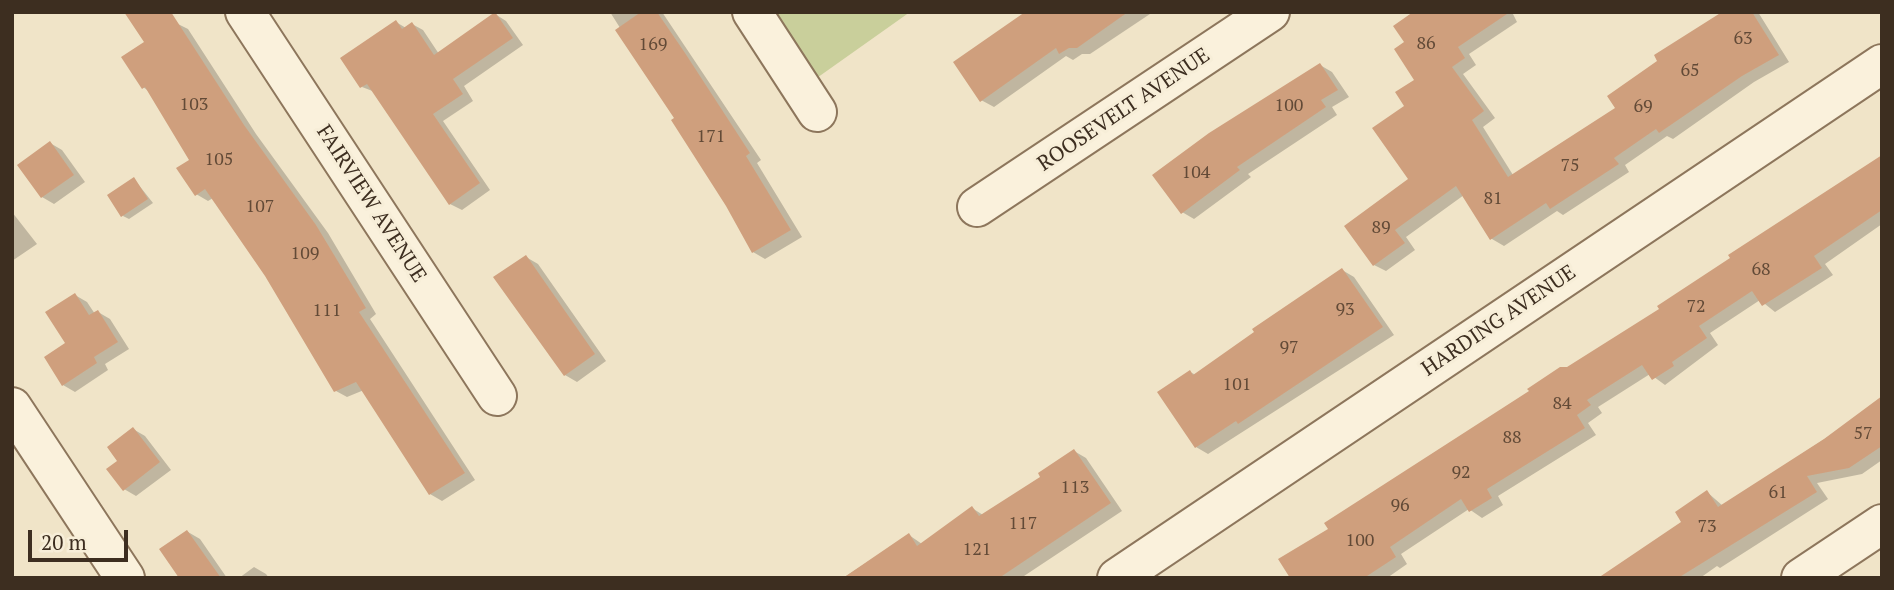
<!DOCTYPE html>
<html>
<head>
<meta charset="utf-8">
<style>
  body { margin:0 }
  #map { position:relative; width:1894px; height:590px; overflow:hidden; background:#f0e4c8; font-family:"PT Serif",serif }
  canvas { display:block }
  .frame { position:absolute; inset:0; border:14px solid #3d2e20; pointer-events:none }
  .scale { position:absolute; left:28px; top:530px; width:100px; height:32px; box-sizing:border-box; border:4px solid #3d2e20; border-top:0; padding-left:9px; font-size:21px; line-height:24px; white-space:nowrap; color:#3d2e20; -webkit-text-stroke:5px #f7eed8; paint-order:stroke }
</style>
</head>
<body>
<div id="map">
<canvas width="1894" height="590"></canvas>
<div class="frame"></div>
<div class="scale">20 m</div>
</div>
<script>
const ctx = document.querySelector('canvas').getContext('2d');
ctx.lineJoin = 'round';
function fill(path, color) {
  ctx.fillStyle = color;
  ctx.fill(path, 'evenodd');
}
function toPath(rows) {
  const path = new Path2D();
  for (const r of rows) {
    path.moveTo(r[0], r[1]);
    for (let i = 2; i < r.length; i += 2) path.lineTo(r[i], r[i + 1]);
  }
  return path;
}
function stroke(path, color, width, dash) {
  ctx.strokeStyle = color;
  ctx.lineWidth = width;
  ctx.lineCap = dash ? 'butt' : 'round';
  ctx.setLineDash(dash || []);
  ctx.stroke(path);
}
function write(font, color, halo, rows, align = 'center') {
  ctx.font = font + ' "PT Serif",serif';
  ctx.lineWidth = 6;
  ctx.setLineDash([]);
  ctx.textBaseline = 'middle';
  ctx.strokeStyle = halo;
  ctx.fillStyle = color;
  for (const [text, x, y, turn = 0] of rows) {
    ctx.save();
    ctx.translate(x, y);
    ctx.rotate((+turn || 0) * Math.PI / 180);
    ctx.textAlign = isNaN(turn) ? turn : align;
    if (halo) ctx.strokeText(text, 0, 0);
    ctx.fillText(text, 0, 0);
    ctx.restore();
  }
}
fill(toPath([
  [771,12,910,12,814,80]
]), '#c9cf9b');
fill(toPath([
  [610,12,662,12,761,160,757,163,802,237,765,259,753,252,677,118],
  [1028,12,1153,12,1090,54,1082,54,1073,60,1066,56,994,107,981,100],
  [1415,12,1512,12,1517,22,1469,54,1476,65,1463,74,1495,118,1483,127,1513,175,1617,108,1725,12,1758,12,1789,62,1754,82,1673,139,1667,136,1625,165,1629,172,1563,215,1557,211,1504,246,1492,239,1464,195,1406,237,1415,250,1386,271,1374,265,1411,179,1407,106,1416,80,1406,43],
  [495,14,506,21,523,45,464,86,473,101,443,121,490,190,462,210,450,204,375,92,362,87,396,22,406,28,412,24,423,30,439,54],
  [176,23,188,29,256,134,328,233,376,314,370,319,475,480,442,501,430,494,364,390,347,397,336,391,266,275,213,198,208,201,196,194,191,160,150,92,143,87],
  [1320,65,1332,72,1349,97,1332,107,1337,115,1248,174,1251,177,1194,219,1182,212],
  [50,143,62,150,85,182,54,204,42,197,19,165],
  [1882,156,1882,224,1825,264,1833,275,1775,312,1760,300,1710,333,1718,345,1665,385,1650,374,1598,407,1602,413,1588,423,1596,435,1498,496,1503,505,1482,518,1469,509,1401,554,1407,564,1387,578,1292,578,1330,529,1662,309],
  [134,179,153,203,129,219,123,216],
  [12,212,37,244,12,261],
  [526,257,538,264,606,361,577,382,565,375],
  [1342,270,1354,277,1394,335,1208,454,1196,447,1190,372,1196,375],
  [75,295,87,302,95,314,98,312,110,319,129,349,105,364,108,370,75,392,63,385],
  [1882,401,1882,460,1862,474,1817,483,1828,499,1720,568,1717,566,1700,578,1604,578,1683,522,1707,492,1723,506],
  [133,429,145,436,171,470,136,496,124,489,120,461],
  [1074,451,1086,458,1122,511,1021,578,843,578,909,535,922,544,972,508,983,515,1043,477],
  [188,532,200,539,227,578,181,578],
  [254,567,266,574,269,578,239,578]
]), '#0003');
fill(toPath([
  [124,12,171,12,244,125,316,225,366,308,359,312,465,473,429,495,356,382,334,392,265,276,205,189,195,196,176,168,189,160,145,87,142,89,121,57,144,42],
  [495,12,513,38,453,79,463,94,433,114,480,183,449,205,367,84,360,88,340,58,396,20,402,29,412,22,434,55],
  [641,12,657,12,685,53,750,153,746,156,791,230,752,253,726,206,671,120,674,118,615,30],
  [1025,12,1128,12,1077,48,1069,48,1059,54,1056,48,980,102,953,62],
  [1413,12,1510,12,1458,47,1465,58,1452,67,1484,111,1472,120,1508,177,1615,108,1607,96,1657,61,1654,55,1722,12,1752,12,1779,55,1742,76,1659,133,1656,129,1614,158,1619,164,1550,209,1546,203,1490,240,1456,186,1395,230,1405,243,1373,266,1344,226,1408,179,1372,128,1404,106,1395,92,1414,80,1394,49,1404,42,1393,26],
  [1320,63,1338,90,1321,100,1326,107,1237,167,1240,170,1181,214,1152,175,1209,133],
  [50,141,74,175,41,198,17,165],
  [1882,155,1882,210,1814,256,1822,268,1762,306,1752,291,1699,326,1707,338,1672,362,1674,366,1652,380,1642,365,1587,400,1591,405,1577,415,1585,428,1487,489,1492,498,1469,512,1461,499,1390,547,1396,557,1364,578,1290,578,1278,559,1328,529,1324,523,1529,391,1527,389,1560,367,1567,367,1659,309,1657,306,1730,258,1728,255],
  [134,177,148,199,121,217,107,195],
  [526,255,595,354,564,376,493,277],
  [1342,268,1383,327,1238,424,1236,421,1195,448,1157,392,1190,370,1193,375,1254,332,1252,329],
  [75,293,89,315,98,310,118,342,94,357,97,363,62,386,44,357,65,343,45,312],
  [1882,396,1882,446,1849,468,1807,476,1817,492,1678,578,1598,578,1681,522,1675,512,1707,490,1718,507,1824,439],
  [133,427,160,462,123,491,106,469,117,461,107,447],
  [1074,449,1111,503,999,578,843,578,909,533,917,546,972,506,979,516,1040,477,1038,473],
  [187,530,221,578,179,578,159,549]
]), '#cf9f7d');
const minor = toPath([
  [245,12,497,396],
  [752,12,817,112],
  [977,207,1270,12],
  [12,407,125,578],
  [1117,578,1882,64],
  [1801,578,1882,524]
]);
stroke(minor, '#8d765c', 42);
stroke(minor, '#faf1dc', 38);
write('18px', '#624a37', null, [
  ["63",1743,39],
  ["86",1426,44],
  ["169",653,45],
  ["65",1690,71],
  ["103",194,105],
  ["100",1289,106],
  ["69",1643,107],
  ["171",711,137],
  ["105",219,160],
  ["75",1570,166],
  ["104",1196,173],
  ["81",1493,199],
  ["107",260,207],
  ["89",1381,228],
  ["109",305,254],
  ["68",1761,270],
  ["72",1696,307],
  ["93",1345,310],
  ["111",327,311],
  ["97",1289,348],
  ["101",1237,385],
  ["84",1562,404],
  ["57",1863,434],
  ["88",1512,438],
  ["92",1461,473],
  ["113",1075,488],
  ["61",1778,493],
  ["96",1400,506],
  ["117",1023,524],
  ["73",1707,527],
  ["100",1360,541],
  ["121",977,550]
]);
write('21px', '#3d2e20', '#f7eed8', [
  ["ROOSEVELT AVENUE",1124,110,-34],
  ["FAIRVIEW AVENUE",371,204,57],
  ["HARDING AVENUE",1499,321,-34]
]);
</script>
</body>
</html>
